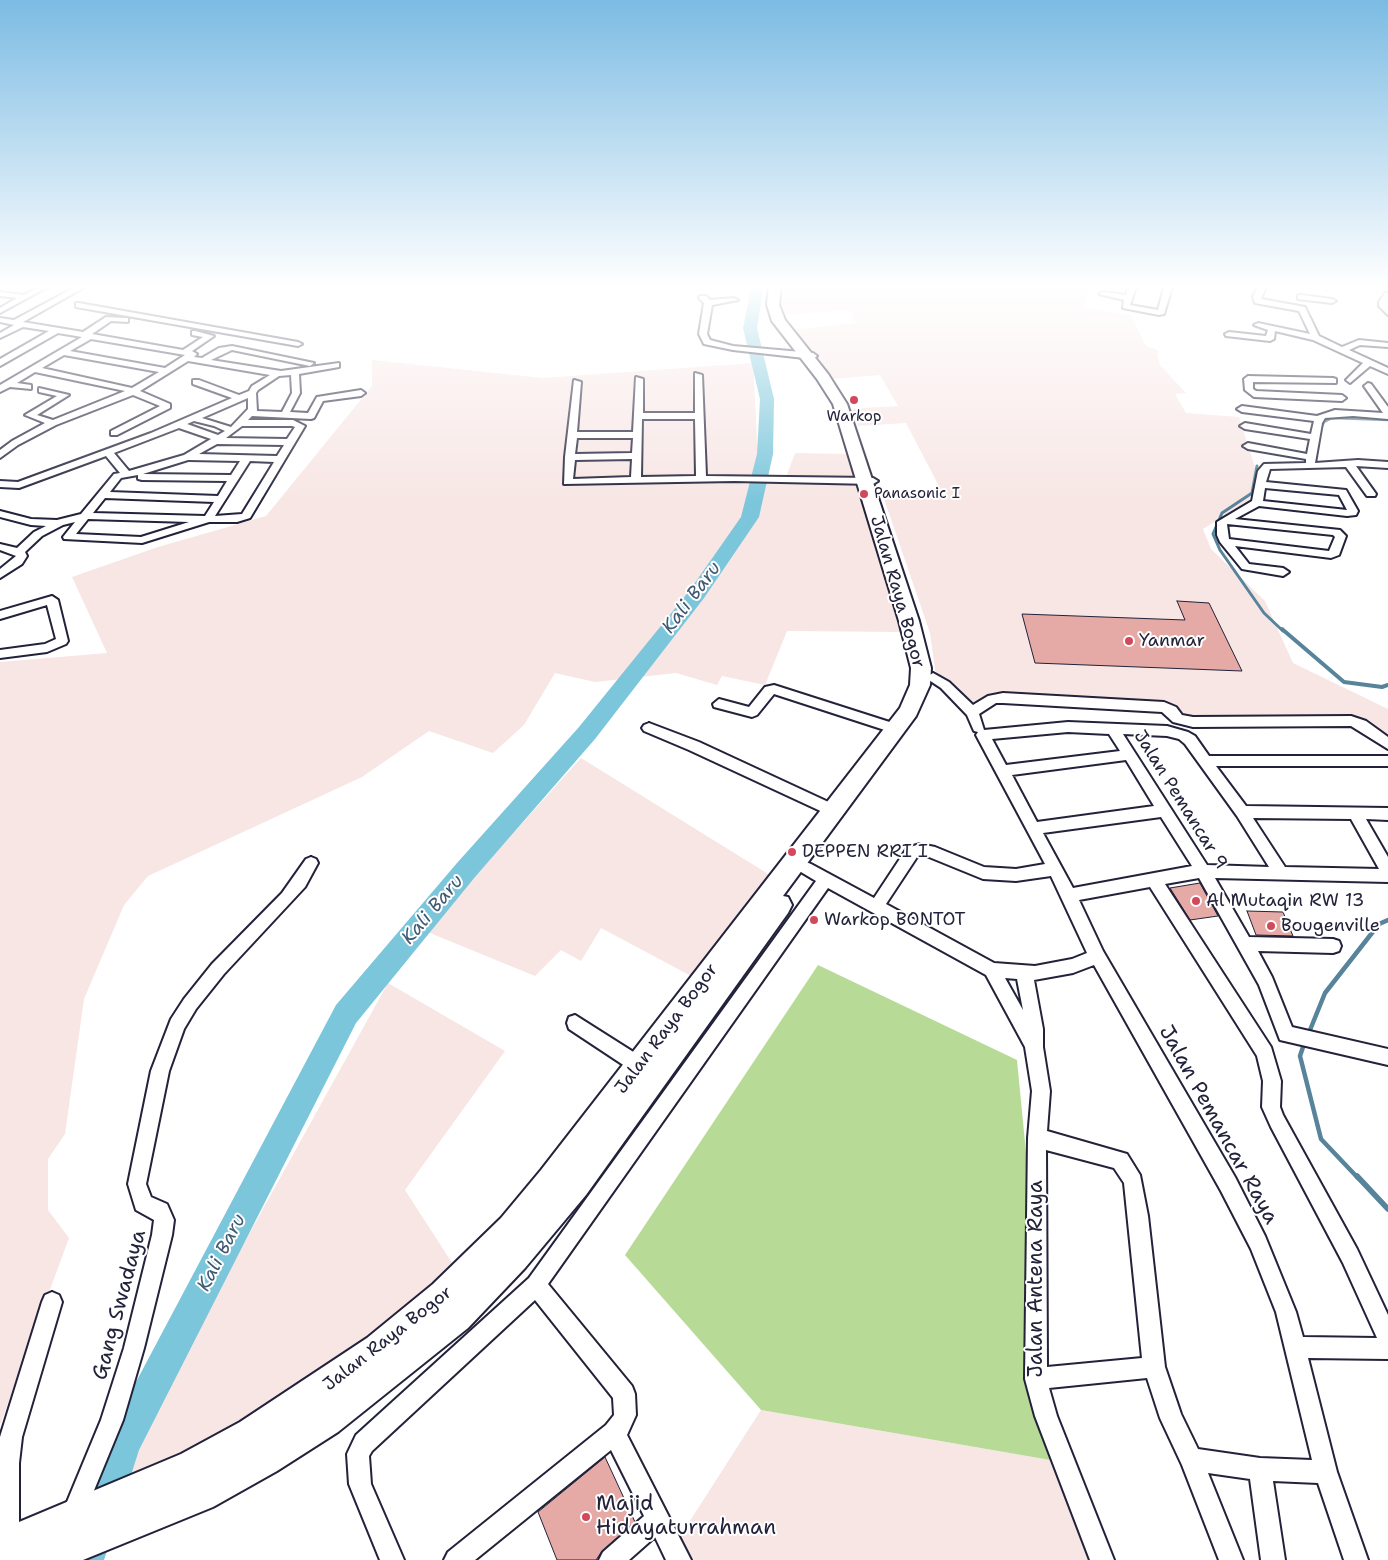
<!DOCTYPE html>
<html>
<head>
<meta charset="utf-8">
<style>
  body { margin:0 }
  canvas { display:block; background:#fff }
</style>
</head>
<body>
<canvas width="1388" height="1560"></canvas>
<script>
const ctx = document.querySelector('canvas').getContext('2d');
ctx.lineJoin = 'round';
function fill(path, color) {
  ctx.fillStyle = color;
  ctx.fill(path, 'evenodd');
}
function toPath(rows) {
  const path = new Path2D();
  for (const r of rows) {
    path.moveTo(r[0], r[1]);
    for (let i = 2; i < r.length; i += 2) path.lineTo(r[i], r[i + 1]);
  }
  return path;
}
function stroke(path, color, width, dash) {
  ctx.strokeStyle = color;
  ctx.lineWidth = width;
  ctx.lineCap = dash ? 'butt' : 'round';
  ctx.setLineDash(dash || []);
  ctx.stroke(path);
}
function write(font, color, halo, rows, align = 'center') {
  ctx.font = font + ' "Shantell Sans",sans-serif';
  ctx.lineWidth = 4;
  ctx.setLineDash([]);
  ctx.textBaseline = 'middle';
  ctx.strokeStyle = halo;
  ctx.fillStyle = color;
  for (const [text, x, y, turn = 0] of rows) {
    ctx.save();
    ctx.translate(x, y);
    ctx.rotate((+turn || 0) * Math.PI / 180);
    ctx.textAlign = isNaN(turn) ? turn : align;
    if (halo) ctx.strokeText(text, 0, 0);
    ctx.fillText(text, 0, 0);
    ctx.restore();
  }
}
fill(toPath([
  [786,284,1106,284,1086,294,1084,308,1131,315,1146,346,1159,351,1157,354,1160,365,1186,393,1175,394,1186,413,1239,417,1258,477,1249,500,1203,529,1211,549,1265,601,1293,663,1388,709,1388,735,1382,737,1347,722,1180,725,1170,708,1004,697,963,706,936,676,930,633,882,493,941,490,906,423,858,426,849,409,898,406,880,375,832,379,792,330,856,323,851,310,786,314,782,299],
  [372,360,543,378,753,363,759,476,786,477,795,453,852,454,905,632,787,631,765,685,722,676,717,685,676,673,595,682,555,673,524,725,493,753,429,731,362,777,148,876,124,905,84,999,65,1134,48,1159,48,1210,69,1238,0,1425,0,662,107,653,72,577,158,547,266,516,372,386],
  [581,758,773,877,693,977,601,928,581,961,561,950,535,976,425,931],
  [388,983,505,1051,405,1190,458,1272,260,1432,122,1484,146,1420],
  [761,1410,1056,1461,1100,1560,694,1560,679,1538]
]), '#f7e6e4');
fill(toPath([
  [818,965,1017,1060,1056,1461,761,1410,625,1255]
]), '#b7db96');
stroke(toPath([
  [1320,431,1324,422,1332,418,1388,420]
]), '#57849b', 2.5);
stroke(toPath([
  [1257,466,1252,493,1222,513,1213,534,1220,550,1264,613,1283,631]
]), '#57849b', 3);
stroke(toPath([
  [1282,629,1344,682,1382,687,1388,685]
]), '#57849b', 4);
stroke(toPath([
  [1308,1035,1325,993,1379,924,1388,920],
  [1305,1041,1300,1056,1321,1139,1358,1178]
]), '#57849b', 4.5);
stroke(toPath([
  [1357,1176,1388,1209]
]), '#57849b', 5.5);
fill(toPath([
  [752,284,764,284,757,328,774,399,773,454,759,517,704,598,595,739,475,877,356,1023,139,1450,104,1560,66,1560,110,1431,336,1005,457,863,579,727,690,590,741,517,757,454,760,399,743,328,752,284]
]), '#7bc6db');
const building = toPath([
  [1177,601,1209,603,1242,671,1035,663,1022,614,1185,620,1177,601],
  [1200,883,1218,916,1190,920,1170,888,1200,883],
  [1247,911,1283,912,1293,936,1256,935,1247,911],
  [605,1457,635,1522,602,1551,596,1560,557,1560,538,1512,605,1457]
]);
fill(building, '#e5aaa5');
stroke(building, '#22223b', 1);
const minor = toPath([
  [44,284,53,284,0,313,0,308,17,298,0,296,0,292,24,295,44,284],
  [81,284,90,284,23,322,83,332,106,317,125,318,128,318,128,322,111,321,92,334,183,350,203,337,192,335,192,331,195,331,214,336,192,351,197,354,194,357,202,358,219,348,232,346,314,363,310,366,232,350,211,360,281,371,339,363,339,367,299,374,300,393,290,412,308,413,317,397,361,390,365,393,361,396,323,401,314,418,311,419,252,416,248,420,293,420,305,426,250,518,237,522,209,522,142,543,64,539,63,537,75,522,63,525,42,536,25,552,27,556,22,564,0,578,0,569,16,556,0,550,0,544,17,548,34,532,46,526,31,525,0,517,0,511,31,519,57,520,81,514,114,474,120,473,106,456,19,488,0,487,0,481,18,482,151,433,232,398,193,384,193,380,199,380,239,395,249,391,252,386,270,375,188,361,140,391,170,404,170,408,117,435,111,435,111,431,160,406,133,395,56,425,18,445,0,458,0,450,12,441,45,423,25,415,57,396,39,392,39,388,69,395,37,415,53,420,125,391,35,372,17,383,31,385,31,389,10,387,0,392,0,385,82,337,58,333,0,366,0,359,49,331,23,327,0,338,0,333,14,325,0,322,0,318,14,320,81,284],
  [91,339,185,355,165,368,70,351,91,339],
  [64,355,159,372,132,388,42,368,64,355],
  [291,375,292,393,282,412,257,411,256,393,258,390,279,376,291,375],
  [248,398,248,409,231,427,202,418,248,398],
  [194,421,214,426,225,431,218,435,187,424,194,421],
  [242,426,292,426,295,427,287,439,226,438,242,426],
  [179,428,211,439,184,455,129,471,114,453,179,428],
  [217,444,284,445,277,456,199,454,217,444],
  [188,460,189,460,240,461,231,475,143,474,188,460],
  [250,461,274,462,242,514,215,516,250,461],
  [138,475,138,479,142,480,227,481,218,496,110,492,121,478,138,475],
  [105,498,214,502,205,516,93,513,105,498],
  [88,519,189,522,141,537,76,534,88,519],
  [1129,284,1137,284,1130,305,1158,310,1165,284,1173,284,1164,314,1159,315,1123,308,1124,300,1099,294,1103,292,1126,295,1129,284],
  [1259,284,1267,284,1261,299,1305,307,1319,336,1342,347,1359,340,1388,343,1388,347,1360,345,1349,350,1388,368,1388,374,1370,366,1350,383,1346,380,1363,363,1313,340,1275,331,1274,339,1270,341,1226,336,1225,334,1229,332,1266,336,1268,330,1254,325,1258,323,1310,334,1299,311,1255,303,1253,297,1259,284],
  [1385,293,1388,293,1388,315,1379,306,1379,302,1385,293],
  [1301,295,1332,299,1336,301,1332,303,1298,299,1298,295,1301,295],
  [700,296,706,296,710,300,734,298,738,300,712,305,707,334,710,340,733,346,813,353,817,356,813,359,733,350,704,344,699,334,704,303,699,298,700,296],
  [79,303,298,342,302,344,298,346,76,307,76,303,79,303],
  [695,373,702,375,706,476,873,478,878,481,873,484,734,481,564,484,565,457,574,380,581,382,577,432,633,432,636,377,643,379,643,413,695,413,695,373],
  [642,419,695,419,696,476,641,477,642,419],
  [577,438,633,438,632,453,575,454,577,438],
  [632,459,631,477,573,479,575,460,632,459],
  [1248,376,1333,378,1336,379,1336,383,1253,382,1253,389,1256,391,1342,395,1346,398,1342,401,1254,397,1245,390,1244,379,1248,376],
  [1368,383,1371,384,1388,407,1388,419,1353,416,1325,418,1322,423,1315,463,1358,460,1388,462,1388,468,1356,466,1376,494,1375,496,1367,496,1346,467,1270,469,1266,482,1346,490,1358,511,1356,515,1347,516,1259,506,1235,519,1340,530,1346,536,1339,555,1331,558,1235,546,1249,564,1283,568,1289,572,1283,576,1242,569,1220,542,1217,535,1217,522,1252,501,1258,471,1264,464,1306,463,1306,459,1248,449,1243,446,1248,443,1307,454,1310,439,1245,429,1240,426,1245,423,1311,434,1314,421,1242,412,1237,409,1242,406,1317,416,1335,410,1383,413,1364,386,1368,383],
  [1265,488,1339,495,1347,510,1263,501,1265,488],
  [1227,524,1333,535,1335,537,1329,551,1229,539,1227,524],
  [52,596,58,600,68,641,66,644,47,652,0,658,0,650,45,644,56,639,47,605,0,619,0,611,52,596],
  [933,673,949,682,973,705,988,696,1003,693,1164,702,1176,707,1182,715,1193,717,1351,716,1366,721,1388,737,1388,749,1351,726,1193,727,1173,722,1162,712,1003,703,996,703,979,714,984,730,1068,722,1167,726,1188,732,1195,736,1209,756,1388,756,1388,766,1216,766,1246,806,1388,808,1388,820,1366,819,1388,857,1388,882,1215,878,1249,937,1333,939,1339,941,1341,946,1339,951,1333,953,1258,951,1272,977,1292,1027,1388,1049,1388,1065,1280,1040,1259,985,1199,878,1165,884,1271,1047,1281,1081,1280,1107,1283,1115,1357,1249,1388,1315,1388,1359,1308,1358,1337,1472,1368,1560,1344,1560,1318,1483,1273,1481,1285,1560,1261,1560,1250,1479,1208,1473,1243,1560,1219,1560,1182,1465,1160,1418,1147,1378,1049,1388,1057,1416,1114,1560,1090,1560,1035,1416,1025,1379,1028,1138,1032,1091,1025,1047,986,975,828,888,548,1284,632,1386,635,1394,636,1415,627,1435,691,1560,666,1560,655,1537,629,1560,599,1560,603,1552,644,1516,611,1450,475,1560,444,1560,448,1552,606,1425,614,1415,613,1398,535,1300,372,1451,369,1456,371,1484,404,1560,380,1560,349,1484,347,1454,356,1435,529,1278,816,881,801,872,799,868,801,864,806,862,811,864,874,898,907,848,920,844,935,847,984,867,1016,869,1045,864,976,735,978,732,974,731,967,715,941,688,929,680,927,677,933,673],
  [1068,732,1109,734,1120,751,1006,765,992,739,1068,732],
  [1123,734,1167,736,1179,739,1185,744,1237,816,1269,867,1207,865,1123,734],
  [1126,760,1154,806,1037,822,1012,775,1126,760],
  [1161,817,1192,866,1073,888,1043,833,1161,817],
  [1253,818,1351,819,1379,869,1285,867,1253,818],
  [917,857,929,857,983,879,1016,881,1051,876,1087,953,1072,959,1035,966,994,963,886,904,917,857],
  [1150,887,1257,1056,1263,1081,1262,1107,1271,1127,1343,1263,1377,1338,1303,1337,1296,1312,1265,1236,1235,1177,1103,951,1079,900,1150,887],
  [1094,965,1221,1191,1251,1249,1276,1312,1312,1460,1260,1458,1198,1449,1181,1414,1165,1367,1148,1216,1140,1175,1127,1154,1047,1131,1050,1091,1043,1047,1043,1029,1034,980,1073,973,1094,965],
  [1005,978,1017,979,1023,1010,1005,978],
  [1046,1150,1114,1168,1124,1183,1142,1358,1047,1367,1046,1150],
  [774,685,902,726,904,729,897,734,774,694,757,715,752,717,714,707,713,704,719,699,749,707,765,687,774,685],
  [649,723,699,742,837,806,839,810,837,814,827,814,689,750,644,731,642,728,644,725,649,723],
  [311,857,316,859,318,863,305,887,224,974,196,1009,184,1029,169,1071,146,1184,151,1197,167,1204,174,1220,172,1235,144,1348,123,1420,81,1522,73,1525,65,1522,62,1514,101,1420,124,1348,152,1235,154,1220,136,1210,128,1184,151,1071,171,1019,184,999,212,964,282,893,306,859,311,857],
  [575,1015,646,1060,649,1066,646,1072,640,1075,634,1072,569,1029,567,1023,569,1017,575,1015],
  [52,1292,59,1295,62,1302,22,1437,19,1463,19,1545,15,1553,7,1557,0,1554,0,1437,42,1302,45,1295,52,1292]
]);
const trunk = toPath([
  [769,284,781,284,779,305,785,320,828,374,847,404,919,621,931,668,930,685,916,716,783,896,788,897,792,905,788,913,586,1195,525,1268,468,1328,338,1432,277,1471,213,1507,83,1560,0,1560,0,1530,181,1454,240,1422,367,1338,433,1284,501,1218,541,1170,900,708,910,685,911,668,899,621,833,404,817,379,772,321,767,305,769,284]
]);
stroke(minor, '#22223b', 4);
stroke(trunk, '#22223b', 4);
fill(minor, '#fff');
fill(trunk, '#fff');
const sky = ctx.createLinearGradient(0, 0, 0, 502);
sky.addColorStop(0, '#7cbbe3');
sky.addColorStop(0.57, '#fff');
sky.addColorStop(1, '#ffffff00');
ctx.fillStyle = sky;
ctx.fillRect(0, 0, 1388, 502);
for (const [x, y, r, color] of [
  [854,400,5,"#d1495b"],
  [864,494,5,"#d1495b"],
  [1129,641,5,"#d1495b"],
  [792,852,5,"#d1495b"],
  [1196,901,5,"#d1495b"],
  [814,920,5,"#d1495b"],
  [1271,926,5,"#d1495b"],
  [586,1517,5,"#d1495b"]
]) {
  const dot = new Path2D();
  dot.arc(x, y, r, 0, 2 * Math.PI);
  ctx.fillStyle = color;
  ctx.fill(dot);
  stroke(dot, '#fff', 2);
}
write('15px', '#22223b', '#fff', [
  ["Warkop",854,417],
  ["Panasonic I",874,494,"left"]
]);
write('18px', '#22223b', '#fff', [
  ["Jalan Raya Bogor",897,592,74],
  ["Jalan Pemancar 9",1180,800,58],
  ["Jalan Raya Bogor",667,1029,-53],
  ["Jalan Raya Bogor",388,1339,-38]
]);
write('18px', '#22223b', '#fff', [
  ["Yanmar",1139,641],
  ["DEPPEN RRI I",802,852],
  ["Al Mutaqin RW 13",1206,901],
  ["Warkop BONTOT",824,920],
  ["Bougenville",1281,926]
], 'left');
write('italic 19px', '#415b73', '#fff', [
  ["Kali Baru",692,598,-53],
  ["Kali Baru",433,910,-50],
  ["Kali Baru",222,1253,-63]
]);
write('21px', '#22223b', '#fff', [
  ["Jalan Pemancar Raya",1218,1125,61],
  ["Jalan Antena Raya",1037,1279,-90],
  ["Gang Swadaya",120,1305,-75]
]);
write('21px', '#22223b', '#fff', [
  ["Majid",596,1505],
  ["Hidayaturrahman",596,1529]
], 'left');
</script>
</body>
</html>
